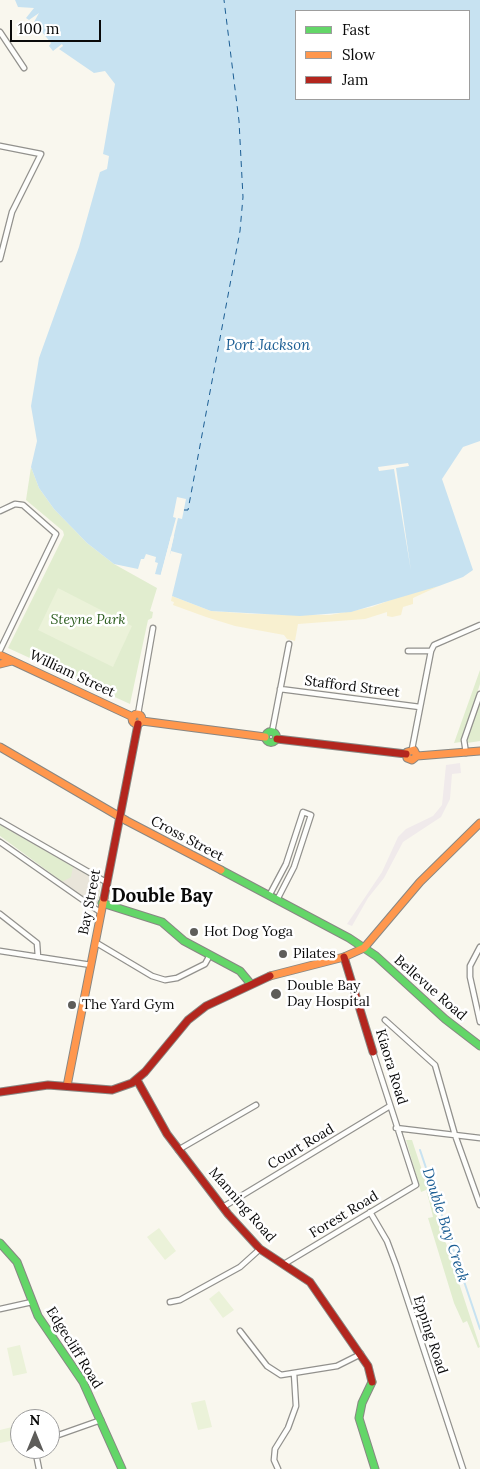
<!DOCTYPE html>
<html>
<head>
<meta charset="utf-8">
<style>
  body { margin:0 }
  #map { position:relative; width:480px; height:1469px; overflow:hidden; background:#f9f7ee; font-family:Lora,serif }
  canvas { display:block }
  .legend { position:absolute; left:295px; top:10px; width:175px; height:90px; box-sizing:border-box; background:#fff; border:1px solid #9d9d9d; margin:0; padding:6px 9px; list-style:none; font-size:15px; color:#0a0a0a }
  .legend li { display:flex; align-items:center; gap:10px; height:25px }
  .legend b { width:25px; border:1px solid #9d9d9d }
  .north { position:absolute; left:10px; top:1409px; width:50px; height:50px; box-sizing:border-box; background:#fff; border:1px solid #9d9d9d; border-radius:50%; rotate:0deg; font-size:14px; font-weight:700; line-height:20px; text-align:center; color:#0a0a0a }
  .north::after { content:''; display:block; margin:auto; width:18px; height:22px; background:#5e5d5a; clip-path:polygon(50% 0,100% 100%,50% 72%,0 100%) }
  .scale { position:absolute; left:10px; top:20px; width:91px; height:22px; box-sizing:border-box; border:2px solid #0a0a0a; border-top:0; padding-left:6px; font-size:15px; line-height:18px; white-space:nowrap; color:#0a0a0a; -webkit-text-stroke:4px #fff; paint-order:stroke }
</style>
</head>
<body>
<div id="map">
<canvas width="480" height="1469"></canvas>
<ul class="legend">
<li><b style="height:6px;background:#63d668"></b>Fast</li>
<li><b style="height:6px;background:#ff974d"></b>Slow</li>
<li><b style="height:6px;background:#b3261e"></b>Jam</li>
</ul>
<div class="north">N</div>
<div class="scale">100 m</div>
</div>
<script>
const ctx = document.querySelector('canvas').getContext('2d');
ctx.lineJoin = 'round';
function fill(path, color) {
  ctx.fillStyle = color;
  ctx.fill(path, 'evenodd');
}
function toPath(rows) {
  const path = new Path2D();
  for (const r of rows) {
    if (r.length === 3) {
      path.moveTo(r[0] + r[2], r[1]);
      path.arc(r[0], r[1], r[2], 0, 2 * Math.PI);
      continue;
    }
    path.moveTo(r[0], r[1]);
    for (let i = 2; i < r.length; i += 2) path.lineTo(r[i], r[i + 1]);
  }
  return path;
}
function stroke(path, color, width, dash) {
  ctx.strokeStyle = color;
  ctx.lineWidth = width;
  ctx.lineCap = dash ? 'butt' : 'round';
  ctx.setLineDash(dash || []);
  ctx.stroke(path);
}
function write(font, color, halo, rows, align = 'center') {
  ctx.font = font + ' Lora,serif';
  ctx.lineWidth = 5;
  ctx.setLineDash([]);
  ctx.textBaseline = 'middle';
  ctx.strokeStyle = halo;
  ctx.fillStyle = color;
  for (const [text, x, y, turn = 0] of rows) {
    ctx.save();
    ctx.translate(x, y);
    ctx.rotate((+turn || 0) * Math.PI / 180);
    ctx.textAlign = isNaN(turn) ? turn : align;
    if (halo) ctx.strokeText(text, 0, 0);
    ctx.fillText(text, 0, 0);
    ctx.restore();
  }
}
fill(toPath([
  [460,763,461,773,452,774,450,799,441,817,403,842,384,878,368,898,352,926,347,924,382,872,398,837,406,829,433,816,442,805,446,765]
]), '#f0eaeb');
fill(toPath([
  [31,467,39,488,54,509,87,543,114,564,157,588,150,611,153,612,152,618,148,620,130,704,8,648,64,535,63,531,26,500],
  [480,670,480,684,461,742,454,743],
  [480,703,480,741,467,743,467,740],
  [0,825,101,883,98,904,94,905,0,836],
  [406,1140,412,1140,480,1347,478,1348,467,1321,463,1323,454,1303,428,1218,433,1217,430,1204,426,1190,421,1192]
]), '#e1edcf');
fill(toPath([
  [439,586,413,598,413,604,403,607,401,615,392,617,387,616,387,612,365,619,298,624,295,641,287,639,284,635,235,626,206,617,173,605,174,602,171,601,172,596,211,611,254,614,330,615,372,607,409,593]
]), '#f8f0d0');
fill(toPath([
  [58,588,132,626,113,667,38,630],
  [159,1228,176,1251,165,1260,147,1237],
  [219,1291,234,1310,223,1318,209,1299],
  [20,1345,27,1373,13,1376,7,1348],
  [205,1400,212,1427,198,1430,191,1403],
  [20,1425,20,1439,0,1443,0,1430]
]), '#ebf2d9');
fill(toPath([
  [73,867,101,883,97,905,94,905,62,882,71,877]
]), '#e9e5da');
fill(toPath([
  [15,0,480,0,480,441,463,447,442,479,473,570,463,577,439,586,351,612,300,616,211,611,172,596,182,554,171,551,169,558,174,536,171,536,161,575,155,574,158,563,155,562,156,557,146,554,144,559,141,559,138,569,114,564,87,543,54,509,39,488,31,467,37,441,31,406,39,358,79,247,100,172,107,169,109,156,103,154,115,84,105,71,94,73,59,49,63,46,62,44,53,51,49,46,51,43,34,22,39,13,29,20,26,18,34,8,18,7],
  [296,11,469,11,469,99,296,99]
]), '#c7e2f1');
fill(toPath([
  [408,463,409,466,396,468,411,571,394,469,379,471,378,467],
  [177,497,186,499,182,519,178,518,168,561,167,560,163,576,160,577,176,518,173,517]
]), '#f9f7ee');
stroke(toPath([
  [420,1150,480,1329]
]), '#c7e2f1', 2);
stroke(toPath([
  [184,510,188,510,240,231,243,197,239,121,224,0]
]), '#1c5e94', 1, [6, 5]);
const street = toPath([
  [0,32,24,68],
  [0,146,41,154,12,212,0,259],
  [0,511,15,504,23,505,56,534,0,650],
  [408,651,431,651,434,645,480,625],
  [280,689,420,707],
  [138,714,153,628],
  [272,732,289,644],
  [412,749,431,651],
  [466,753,464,740,480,694],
  [0,821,106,882],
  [0,842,100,912],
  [269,896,286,864,303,812,311,815,294,867,277,900],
  [0,914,37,943,38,957],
  [95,942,152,976,165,980,177,978,205,964,210,955],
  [480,947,470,966,470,977,480,1022],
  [0,951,91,965],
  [385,1020,435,1065,455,1135,480,1205],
  [396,1128,480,1138],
  [178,1150,256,1105],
  [223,1207,390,1106],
  [370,1212,387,1241,396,1265,463,1469],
  [284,1264,416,1185,373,1052],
  [170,1302,180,1300,240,1267,260,1249],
  [0,1309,32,1302],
  [240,1331,267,1366,281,1375,337,1366,361,1354],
  [50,1438,101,1420],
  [35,1449,39,1469],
  [278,1469,274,1460,275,1449,288,1428,296,1406,294,1373]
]);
const fast = toPath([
  [271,737,5.5],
  [221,870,349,938,376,956,445,1019,480,1046],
  [102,903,162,922,184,941,240,971,250,983],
  [0,1243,17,1262,38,1316,83,1382,122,1469],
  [372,1382,362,1403,359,1418,375,1469]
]);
const slow = toPath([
  [0,655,133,717],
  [0,664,12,661],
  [137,719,5],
  [142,721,265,737],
  [0,747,127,821,221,870],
  [417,756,414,750,407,752,407,758,412,760,417,756,480,751],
  [270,976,344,957,364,948,420,882,480,823],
  [67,1086,104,898]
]);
const jam = toPath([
  [277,739,406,754],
  [104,898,138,724],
  [344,957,373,1052],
  [137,1080,167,1134,228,1214,260,1249,310,1282,368,1366,372,1382],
  [0,1092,48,1085,112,1090,132,1083,145,1072,188,1020,206,1006,270,976]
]);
stroke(street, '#92918d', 7);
stroke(fast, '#888783', 9);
stroke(slow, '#888783', 9);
stroke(jam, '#888783', 9);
stroke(street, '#fefefc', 4.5);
stroke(fast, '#63d668', 7);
stroke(slow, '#ff974d', 7);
stroke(jam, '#b3261e', 7);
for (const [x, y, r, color] of [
  [194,932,5,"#5e5d5a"],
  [283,954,5,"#5e5d5a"],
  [276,994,6,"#5e5d5a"],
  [72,1005,5,"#5e5d5a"]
]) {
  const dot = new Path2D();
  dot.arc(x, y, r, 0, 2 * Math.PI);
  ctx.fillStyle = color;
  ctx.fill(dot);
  stroke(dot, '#fff', 2);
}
write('italic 14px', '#2c5d1f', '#fff', [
  ["Steyne Park",88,620]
]);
write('14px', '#0a0a0a', '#fff', [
  ["William Street",72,674,25],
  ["Stafford Street",352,687,7],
  ["Cross Street",187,839,28],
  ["Bay Street",90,902,-79],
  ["Bellevue Road",430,988,41],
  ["Kiaora Road",391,1067,73],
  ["Court Road",301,1147,-31],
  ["Manning Road",242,1205,49],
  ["Forest Road",344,1215,-31],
  ["Epping Road",430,1335,72],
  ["Edgecliff Road",74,1348,58]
]);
write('14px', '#0a0a0a', '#fff', [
  ["Hot Dog Yoga",204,932],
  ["Pilates",293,954],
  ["Double Bay",287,986],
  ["Day Hospital",287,1002],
  ["The Yard Gym",82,1005]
], 'left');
write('italic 15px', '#1c5e94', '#fff', [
  ["Port Jackson",268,346],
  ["Double Bay Creek",445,1225,72]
]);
write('bold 19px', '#0a0a0a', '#fff', [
  ["Double Bay",162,897]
]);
</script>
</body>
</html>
